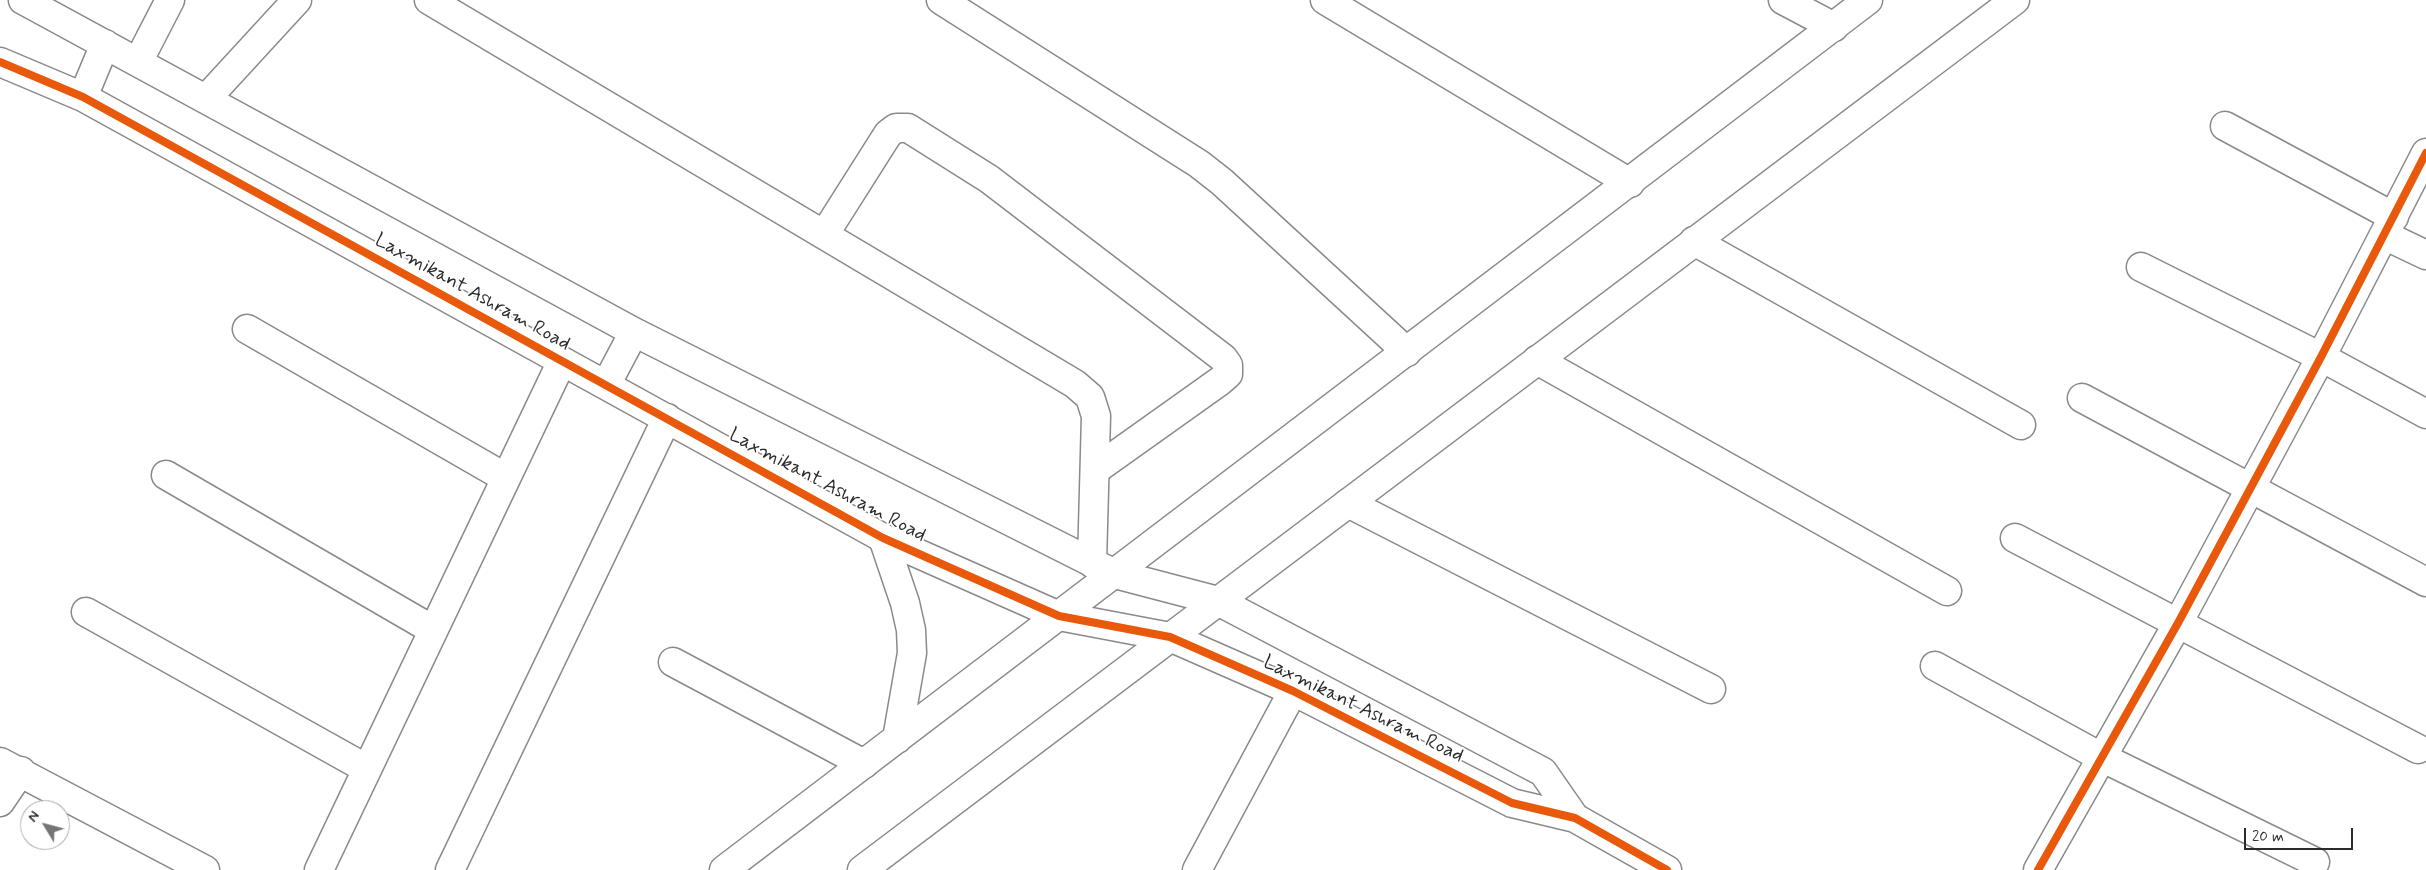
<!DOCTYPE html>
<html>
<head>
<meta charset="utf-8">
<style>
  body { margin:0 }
  #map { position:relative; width:2426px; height:870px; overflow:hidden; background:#fff; font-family:Mynerve,sans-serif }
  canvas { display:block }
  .north { position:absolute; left:20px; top:800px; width:50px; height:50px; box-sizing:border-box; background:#fff; border:1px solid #aaa; border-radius:50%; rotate:307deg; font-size:14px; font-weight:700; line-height:20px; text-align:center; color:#2b2b2b }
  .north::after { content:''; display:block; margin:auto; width:18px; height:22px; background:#757575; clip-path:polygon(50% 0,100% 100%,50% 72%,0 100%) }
  .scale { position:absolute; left:2244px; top:828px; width:109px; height:22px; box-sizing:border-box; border:2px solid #2b2b2b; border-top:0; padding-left:6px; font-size:15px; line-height:18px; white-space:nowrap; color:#2b2b2b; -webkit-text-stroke:4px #fff; paint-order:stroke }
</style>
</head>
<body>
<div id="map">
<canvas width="2426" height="870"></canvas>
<div class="north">N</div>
<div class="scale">20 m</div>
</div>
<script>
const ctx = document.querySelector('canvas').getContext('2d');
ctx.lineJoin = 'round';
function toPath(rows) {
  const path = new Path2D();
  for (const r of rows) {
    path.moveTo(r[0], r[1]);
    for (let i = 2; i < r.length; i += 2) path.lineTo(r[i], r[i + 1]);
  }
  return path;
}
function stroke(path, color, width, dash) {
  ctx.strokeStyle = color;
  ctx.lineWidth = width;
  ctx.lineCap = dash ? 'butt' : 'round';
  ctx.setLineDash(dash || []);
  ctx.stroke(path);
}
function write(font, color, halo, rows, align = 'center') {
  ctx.font = font + ' Mynerve,sans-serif';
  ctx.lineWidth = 4;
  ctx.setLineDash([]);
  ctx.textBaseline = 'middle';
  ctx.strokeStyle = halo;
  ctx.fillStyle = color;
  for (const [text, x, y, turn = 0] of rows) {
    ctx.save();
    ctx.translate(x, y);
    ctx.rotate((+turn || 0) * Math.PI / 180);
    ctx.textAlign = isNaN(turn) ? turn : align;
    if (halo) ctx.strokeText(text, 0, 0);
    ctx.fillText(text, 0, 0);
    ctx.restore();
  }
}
const minor = toPath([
  [23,0,634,332,1115,574,1218,601,1543,772,1575,818],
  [429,0,1075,384,1090,397,1096,416,1092,563],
  [941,0,1199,164,1222,182,1407,352],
  [1325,0,1630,183],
  [1783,0,1834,27],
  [0,62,83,97,883,538,1059,616,1170,637,1293,691,1512,803,1575,818,1667,870],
  [138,62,170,0],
  [83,97,105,44],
  [206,99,297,0],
  [2225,126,2394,217],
  [824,235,888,134,896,128,908,128,989,179,1223,358,1228,365,1228,374,1220,381,1095,470],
  [2384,235,2426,255],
  [1694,241,2021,425],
  [2141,267,2321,357,2426,414],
  [247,329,506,478],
  [1537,360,1947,591],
  [606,385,634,332],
  [2082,398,2426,582],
  [166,475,433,630],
  [1348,503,1711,689],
  [2015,538,2418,749],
  [86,612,367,769],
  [673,662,864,764],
  [1935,666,2101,757,2315,862],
  [0,762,205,870],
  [0,802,21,771],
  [319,870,562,361],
  [450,870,667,418],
  [1197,870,1293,691],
  [2038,870,2178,623,2321,357,2426,153]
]);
const major = toPath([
  [883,538,905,603,911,630,912,653,897,739],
  [724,870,1868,0],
  [862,870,2015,0]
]);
stroke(minor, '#8a8a8a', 31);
stroke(major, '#8a8a8a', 31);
stroke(minor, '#fff', 28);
stroke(major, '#fff', 28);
stroke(toPath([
  [0,62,83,97,883,538,1059,616,1170,637,1293,691,1512,803,1575,818,1667,870],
  [2038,870,2178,623,2321,357,2426,153]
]), '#e8590c', 8);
write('20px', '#2b2b2b', '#fff', [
  ["Laxmikant Ashram Road",472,293,29],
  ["Laxmikant Ashram Road",827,486,28],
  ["Laxmikant Ashram Road",1363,710,26]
]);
</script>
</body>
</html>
